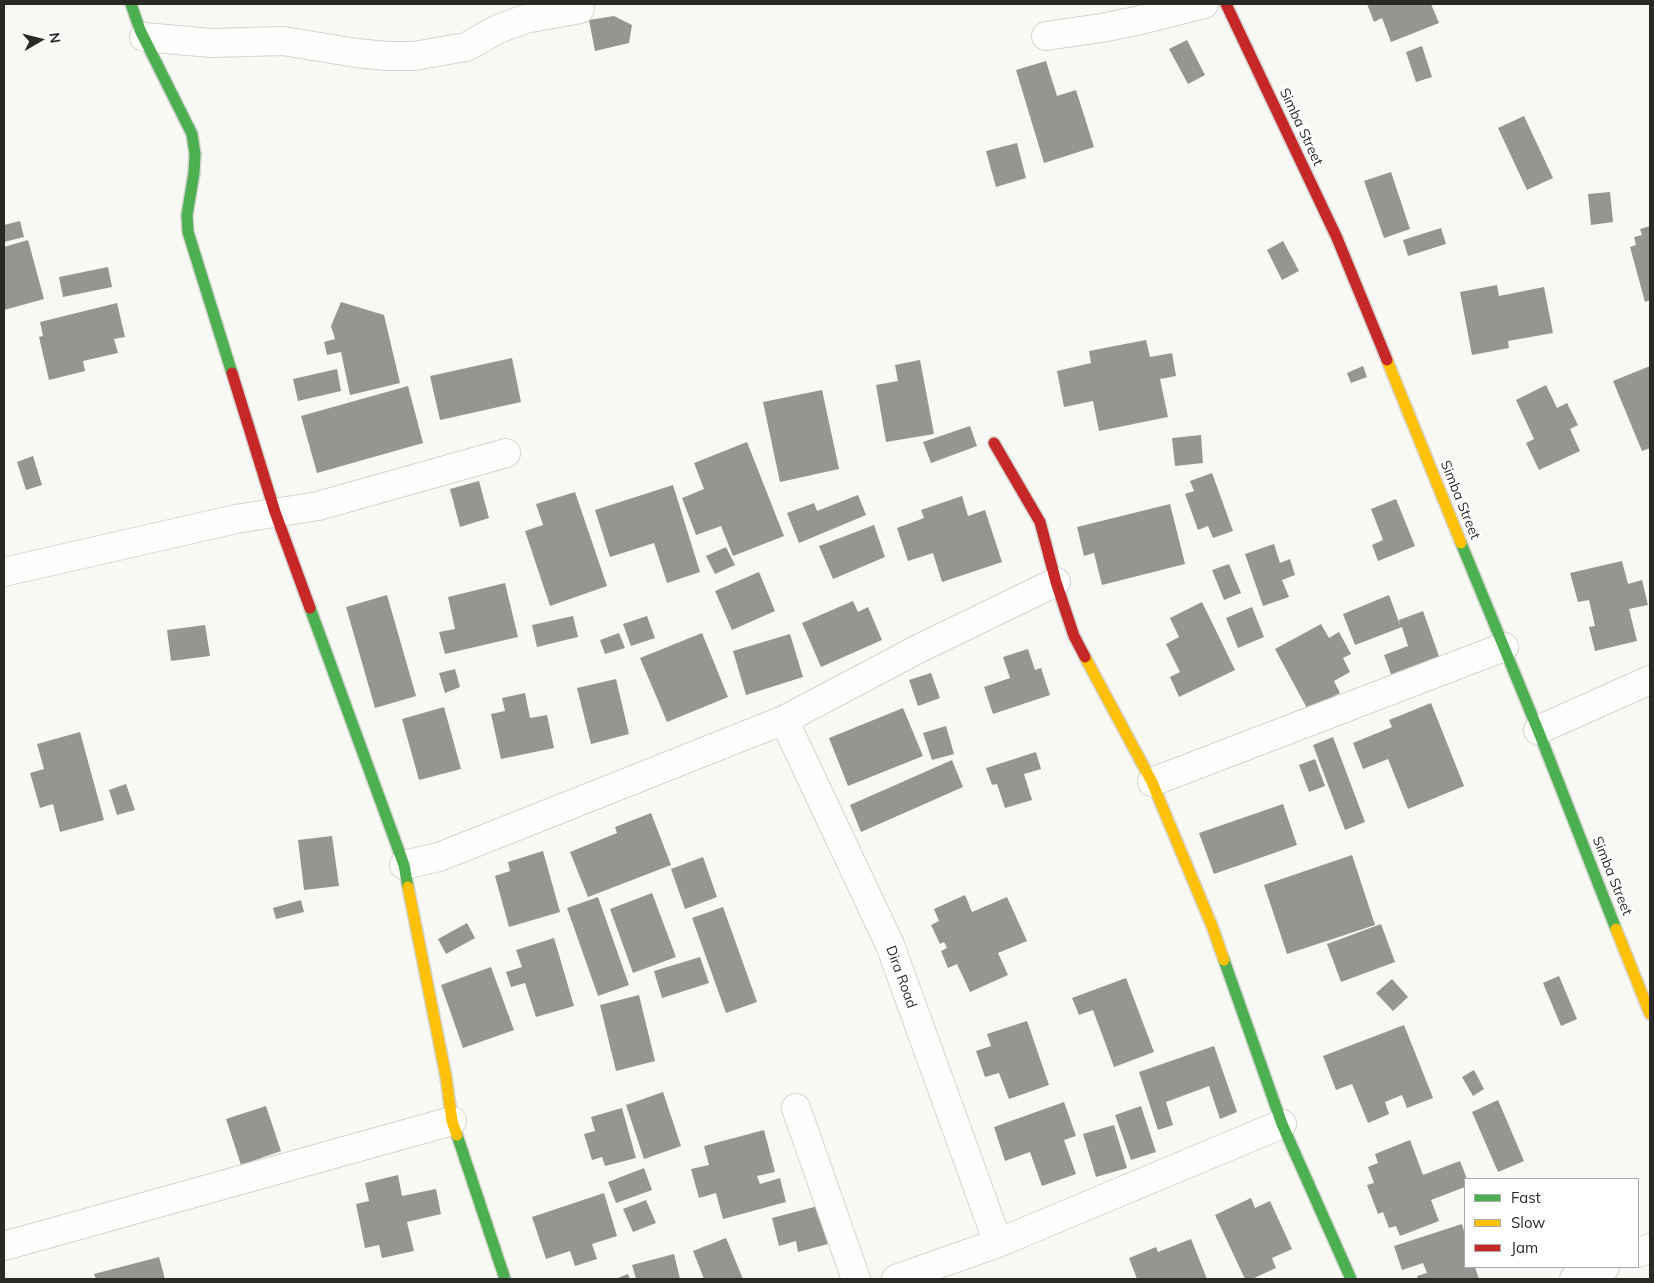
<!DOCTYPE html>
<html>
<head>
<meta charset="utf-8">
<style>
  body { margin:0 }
  #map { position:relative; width:1654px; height:1283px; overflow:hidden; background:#f8f9f4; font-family:Mulish,sans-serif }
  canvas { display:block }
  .frame { position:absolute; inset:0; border:5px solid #292926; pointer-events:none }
  .legend { position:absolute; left:1464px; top:1178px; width:175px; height:90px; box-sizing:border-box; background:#fff; border:1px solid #a9a9a8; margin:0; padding:6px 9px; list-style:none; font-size:15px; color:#292926 }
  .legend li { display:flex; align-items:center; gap:10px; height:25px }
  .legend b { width:25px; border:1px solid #a9a9a8 }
  .north { position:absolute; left:15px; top:15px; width:50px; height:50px; -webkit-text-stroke:4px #fff; paint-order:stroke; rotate:82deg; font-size:14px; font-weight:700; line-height:20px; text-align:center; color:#292926 }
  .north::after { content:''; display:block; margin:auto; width:18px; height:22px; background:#292926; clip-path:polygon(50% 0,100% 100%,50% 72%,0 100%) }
</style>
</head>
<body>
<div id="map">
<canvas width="1654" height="1283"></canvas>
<div class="frame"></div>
<ul class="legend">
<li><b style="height:6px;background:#4caf50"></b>Fast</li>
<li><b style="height:6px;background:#ffc107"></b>Slow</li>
<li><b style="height:6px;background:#c62828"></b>Jam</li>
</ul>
<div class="north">N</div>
</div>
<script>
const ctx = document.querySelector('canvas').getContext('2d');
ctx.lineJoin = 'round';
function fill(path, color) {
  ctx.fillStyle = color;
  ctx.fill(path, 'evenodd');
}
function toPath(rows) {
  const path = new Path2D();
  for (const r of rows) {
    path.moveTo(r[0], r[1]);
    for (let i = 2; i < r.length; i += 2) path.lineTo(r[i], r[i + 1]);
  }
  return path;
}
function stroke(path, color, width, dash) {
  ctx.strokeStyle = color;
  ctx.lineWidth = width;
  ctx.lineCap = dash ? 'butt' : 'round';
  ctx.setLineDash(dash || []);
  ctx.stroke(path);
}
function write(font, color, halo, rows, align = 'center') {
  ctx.font = font + ' Mulish,sans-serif';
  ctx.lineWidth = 5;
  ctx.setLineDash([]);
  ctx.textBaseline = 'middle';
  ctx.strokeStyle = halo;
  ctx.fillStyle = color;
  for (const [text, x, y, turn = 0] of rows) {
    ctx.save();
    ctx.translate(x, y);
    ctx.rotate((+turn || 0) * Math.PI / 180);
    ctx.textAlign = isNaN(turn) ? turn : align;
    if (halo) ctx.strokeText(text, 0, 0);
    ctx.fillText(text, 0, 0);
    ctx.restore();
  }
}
fill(toPath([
  [1367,4,1431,4,1439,23,1391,42,1382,18,1374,22],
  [614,16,632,25,629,43,595,51,589,20],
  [1187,40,1205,75,1188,84,1169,49],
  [1422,46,1432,77,1416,82,1406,52],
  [1046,61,1057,96,1076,90,1094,147,1044,163,1016,70],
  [1524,116,1553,178,1527,190,1498,128],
  [1017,143,1026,178,996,187,986,151],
  [1391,172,1410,229,1384,238,1364,181],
  [1610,192,1613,222,1591,225,1588,194],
  [20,221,24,237,4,242,4,225],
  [1650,226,1650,300,1645,302,1630,247,1636,245,1634,237,1642,235,1640,229],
  [1441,228,1446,244,1408,256,1403,240],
  [28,240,44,299,4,310,4,247],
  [1283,241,1299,271,1282,280,1267,250],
  [108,267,112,287,63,297,59,277],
  [1497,285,1499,296,1544,287,1553,333,1508,341,1509,348,1472,355,1460,292],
  [341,302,384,315,400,383,350,395,341,352,327,355,324,342,335,339,331,326],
  [117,303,125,337,114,339,118,353,83,361,85,371,49,380,39,337,43,336,40,322],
  [1146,340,1150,357,1172,353,1176,376,1160,379,1168,417,1099,431,1093,401,1064,407,1057,371,1091,363,1089,351],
  [512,358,521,402,440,420,430,376],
  [920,360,934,434,886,442,876,385,898,381,895,365],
  [1363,366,1367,377,1351,383,1347,373],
  [1650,366,1650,448,1642,451,1613,381],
  [337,369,341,391,298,401,293,379],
  [1546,385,1557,408,1567,403,1578,425,1570,429,1580,451,1539,470,1526,443,1534,439,1516,400],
  [408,386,423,443,317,473,301,416],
  [822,390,839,469,780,482,763,402],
  [970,426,977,446,931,463,923,442],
  [1201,435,1203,463,1175,466,1172,438],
  [747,442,784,536,733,556,721,526,696,535,682,498,704,489,694,463],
  [33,456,42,485,26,490,17,462],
  [1212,473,1233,531,1213,538,1208,526,1198,530,1185,494,1194,491,1190,481],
  [479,481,489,518,460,527,450,489],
  [673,485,700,572,667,583,654,543,610,557,595,510],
  [575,492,607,586,550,606,525,531,543,525,536,504],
  [858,495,866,515,799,543,787,513,814,503,817,511],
  [962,496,968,516,985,510,1002,562,942,582,933,553,908,561,897,528,924,518,921,510],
  [1396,499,1415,546,1378,561,1372,545,1383,540,1371,509],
  [1170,504,1185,564,1102,585,1094,553,1084,556,1077,527],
  [874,525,885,557,833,579,819,546],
  [1274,544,1280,563,1290,559,1295,575,1282,580,1289,597,1263,606,1245,554],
  [726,547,735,565,715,574,706,556],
  [1622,561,1628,584,1642,580,1648,605,1629,609,1637,641,1595,651,1589,627,1595,626,1589,600,1578,602,1570,573],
  [1229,564,1241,593,1224,600,1212,570],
  [759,572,775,611,732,630,715,591],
  [505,583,518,637,445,654,439,632,455,629,448,597],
  [387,595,416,696,375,708,346,607],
  [1389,595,1400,625,1399,620,1423,611,1440,659,1392,677,1384,655,1408,646,1402,627,1355,645,1343,614],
  [853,601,858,612,868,607,882,640,821,667,802,623],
  [1202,602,1235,670,1179,697,1170,677,1180,672,1166,644,1179,637,1170,618],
  [1252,607,1264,637,1238,648,1226,618],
  [573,616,578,637,537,647,532,625],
  [647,616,655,638,631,646,623,624],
  [1321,624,1329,638,1339,632,1351,654,1343,658,1350,672,1334,681,1340,693,1308,710,1275,649],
  [205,625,210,656,171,661,167,630],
  [619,633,625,648,605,654,600,640],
  [702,633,728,697,667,722,640,658],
  [790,634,803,677,746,695,733,651],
  [1028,649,1035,670,1041,668,1050,695,993,714,984,687,1010,678,1003,657],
  [455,669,460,687,445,693,439,673],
  [931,673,940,698,918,706,909,680],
  [616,679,629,734,591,744,577,688],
  [525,693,530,718,547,715,554,748,501,759,491,714,505,711,502,698],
  [1431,703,1464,786,1408,809,1388,759,1363,769,1353,743,1392,727,1389,720],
  [444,707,461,769,419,780,402,719],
  [903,708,923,756,848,786,829,738],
  [946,726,954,754,932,760,923,733],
  [80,732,104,820,60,832,53,804,40,808,30,773,44,769,37,744],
  [1333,737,1365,822,1345,830,1313,745],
  [1036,752,1041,769,1024,774,1032,800,1005,808,997,784,992,785,986,768],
  [1315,759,1325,786,1309,792,1299,765],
  [952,760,963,787,861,832,850,805],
  [126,784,135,810,117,815,109,790],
  [1283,804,1297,845,1214,874,1199,833],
  [651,813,671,865,588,897,570,852,617,833,615,827],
  [332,836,339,886,304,890,298,840],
  [543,851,560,912,509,927,495,876,510,871,508,862],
  [1352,855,1375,925,1287,954,1264,885],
  [703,857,717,897,685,909,671,869],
  [652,893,676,957,633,973,610,909],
  [965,895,972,912,1007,897,1027,941,998,953,1008,975,970,992,957,964,948,968,941,951,947,948,944,942,940,944,931,925,939,921,934,909],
  [598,897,629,985,598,996,567,908],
  [301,900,304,912,276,919,273,908],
  [723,907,757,1002,726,1013,692,918],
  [467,923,475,938,446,954,438,939],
  [1381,924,1395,962,1341,982,1327,944],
  [554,938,574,1006,536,1017,525,983,511,987,506,972,522,967,516,950],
  [700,957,709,983,662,998,654,971],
  [491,967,514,1030,463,1048,441,985],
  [1559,976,1577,1019,1561,1026,1543,983],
  [1126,978,1154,1052,1114,1067,1093,1010,1079,1015,1072,998],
  [1392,979,1408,997,1393,1011,1376,993],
  [639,995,655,1061,616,1071,600,1005],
  [1027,1021,1049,1085,1009,1099,999,1073,985,1077,976,1051,991,1046,987,1034],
  [1404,1025,1433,1098,1407,1108,1402,1095,1385,1102,1389,1114,1368,1123,1352,1084,1336,1090,1323,1056],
  [1214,1046,1237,1112,1220,1119,1209,1086,1166,1102,1173,1125,1158,1130,1139,1072],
  [1474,1070,1484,1089,1473,1096,1462,1077],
  [663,1092,681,1146,644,1159,626,1105],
  [1498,1100,1524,1161,1498,1172,1472,1112],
  [1064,1102,1076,1136,1064,1140,1076,1174,1042,1186,1030,1152,1005,1161,994,1127],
  [266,1106,281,1151,241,1165,226,1119],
  [1141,1106,1156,1152,1131,1160,1115,1115],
  [622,1108,636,1158,605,1166,602,1157,592,1160,584,1134,595,1131,591,1117],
  [1114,1125,1127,1168,1096,1177,1083,1134],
  [764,1130,775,1172,757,1176,760,1184,780,1178,786,1202,723,1219,716,1193,699,1198,691,1169,709,1165,704,1146],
  [1410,1140,1423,1175,1460,1161,1467,1179,1465,1179,1465,1187,1431,1200,1439,1221,1400,1236,1396,1226,1389,1228,1383,1212,1378,1214,1367,1185,1374,1183,1368,1167,1378,1163,1375,1154],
  [644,1168,652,1190,616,1203,608,1182],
  [398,1175,402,1196,436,1189,441,1214,407,1222,414,1251,382,1258,379,1245,365,1248,356,1204,369,1201,365,1183],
  [604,1193,617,1236,592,1244,597,1259,575,1266,570,1251,546,1259,532,1217],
  [1251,1198,1255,1208,1270,1201,1292,1249,1272,1258,1276,1268,1252,1279,1245,1279,1215,1215],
  [646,1200,656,1223,633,1232,623,1209],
  [818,1206,828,1244,798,1252,796,1241,779,1246,772,1218],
  [1462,1224,1465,1235,1465,1267,1475,1267,1479,1279,1418,1279,1417,1276,1427,1273,1423,1263,1402,1270,1394,1246],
  [726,1238,743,1279,704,1279,693,1251],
  [1191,1239,1207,1279,1137,1279,1129,1258,1156,1247,1158,1252],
  [674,1254,680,1279,636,1279,632,1265],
  [159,1257,165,1279,96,1279,94,1274],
  [628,1274,630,1279,615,1279]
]), '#959692');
const street = toPath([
  [1046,36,1101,28,1141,20,1204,4],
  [144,37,211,43,283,41,356,53,387,56,414,56,466,47,498,29,525,19,580,9],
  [4,572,236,519,318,506,506,453],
  [784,720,890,945,998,1243],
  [1538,730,1650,680],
  [1152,782,1504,647],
  [404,865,439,857,784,720,918,649,1056,582],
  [796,1108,856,1279],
  [4,1246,452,1121],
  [1638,1253,1650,1248],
  [896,1279,998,1243,1282,1124],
  [1574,1279,1605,1267]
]);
const fast = toPath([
  [131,4,140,30,192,134,195,154,194,173,187,215,188,232,232,373],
  [1461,543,1538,730,1616,929],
  [310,608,404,865,408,887],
  [1224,960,1282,1124,1351,1279],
  [457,1135,505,1279]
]);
const slow = toPath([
  [1387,360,1461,543],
  [1085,657,1152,782,1212,926,1224,960],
  [408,887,446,1077,452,1121,457,1135],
  [1616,929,1650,1014]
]);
const jam = toPath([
  [1226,4,1337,238,1387,360],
  [232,373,275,512,310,608],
  [994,443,1040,522,1056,582,1074,636,1085,657]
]);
stroke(street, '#d4d4d1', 30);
stroke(fast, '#d4d4d1', 14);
stroke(slow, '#d4d4d1', 14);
stroke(jam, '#d4d4d1', 14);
stroke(street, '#fefefd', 28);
stroke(fast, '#4caf50', 11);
stroke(slow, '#ffc107', 11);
stroke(jam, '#c62828', 11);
write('14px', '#292926', '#fff', [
  ["Simba Street",1301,127,65],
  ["Simba Street",1460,500,68],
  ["Simba Street",1612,876,68],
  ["Dira Road",901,977,70]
]);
</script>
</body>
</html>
